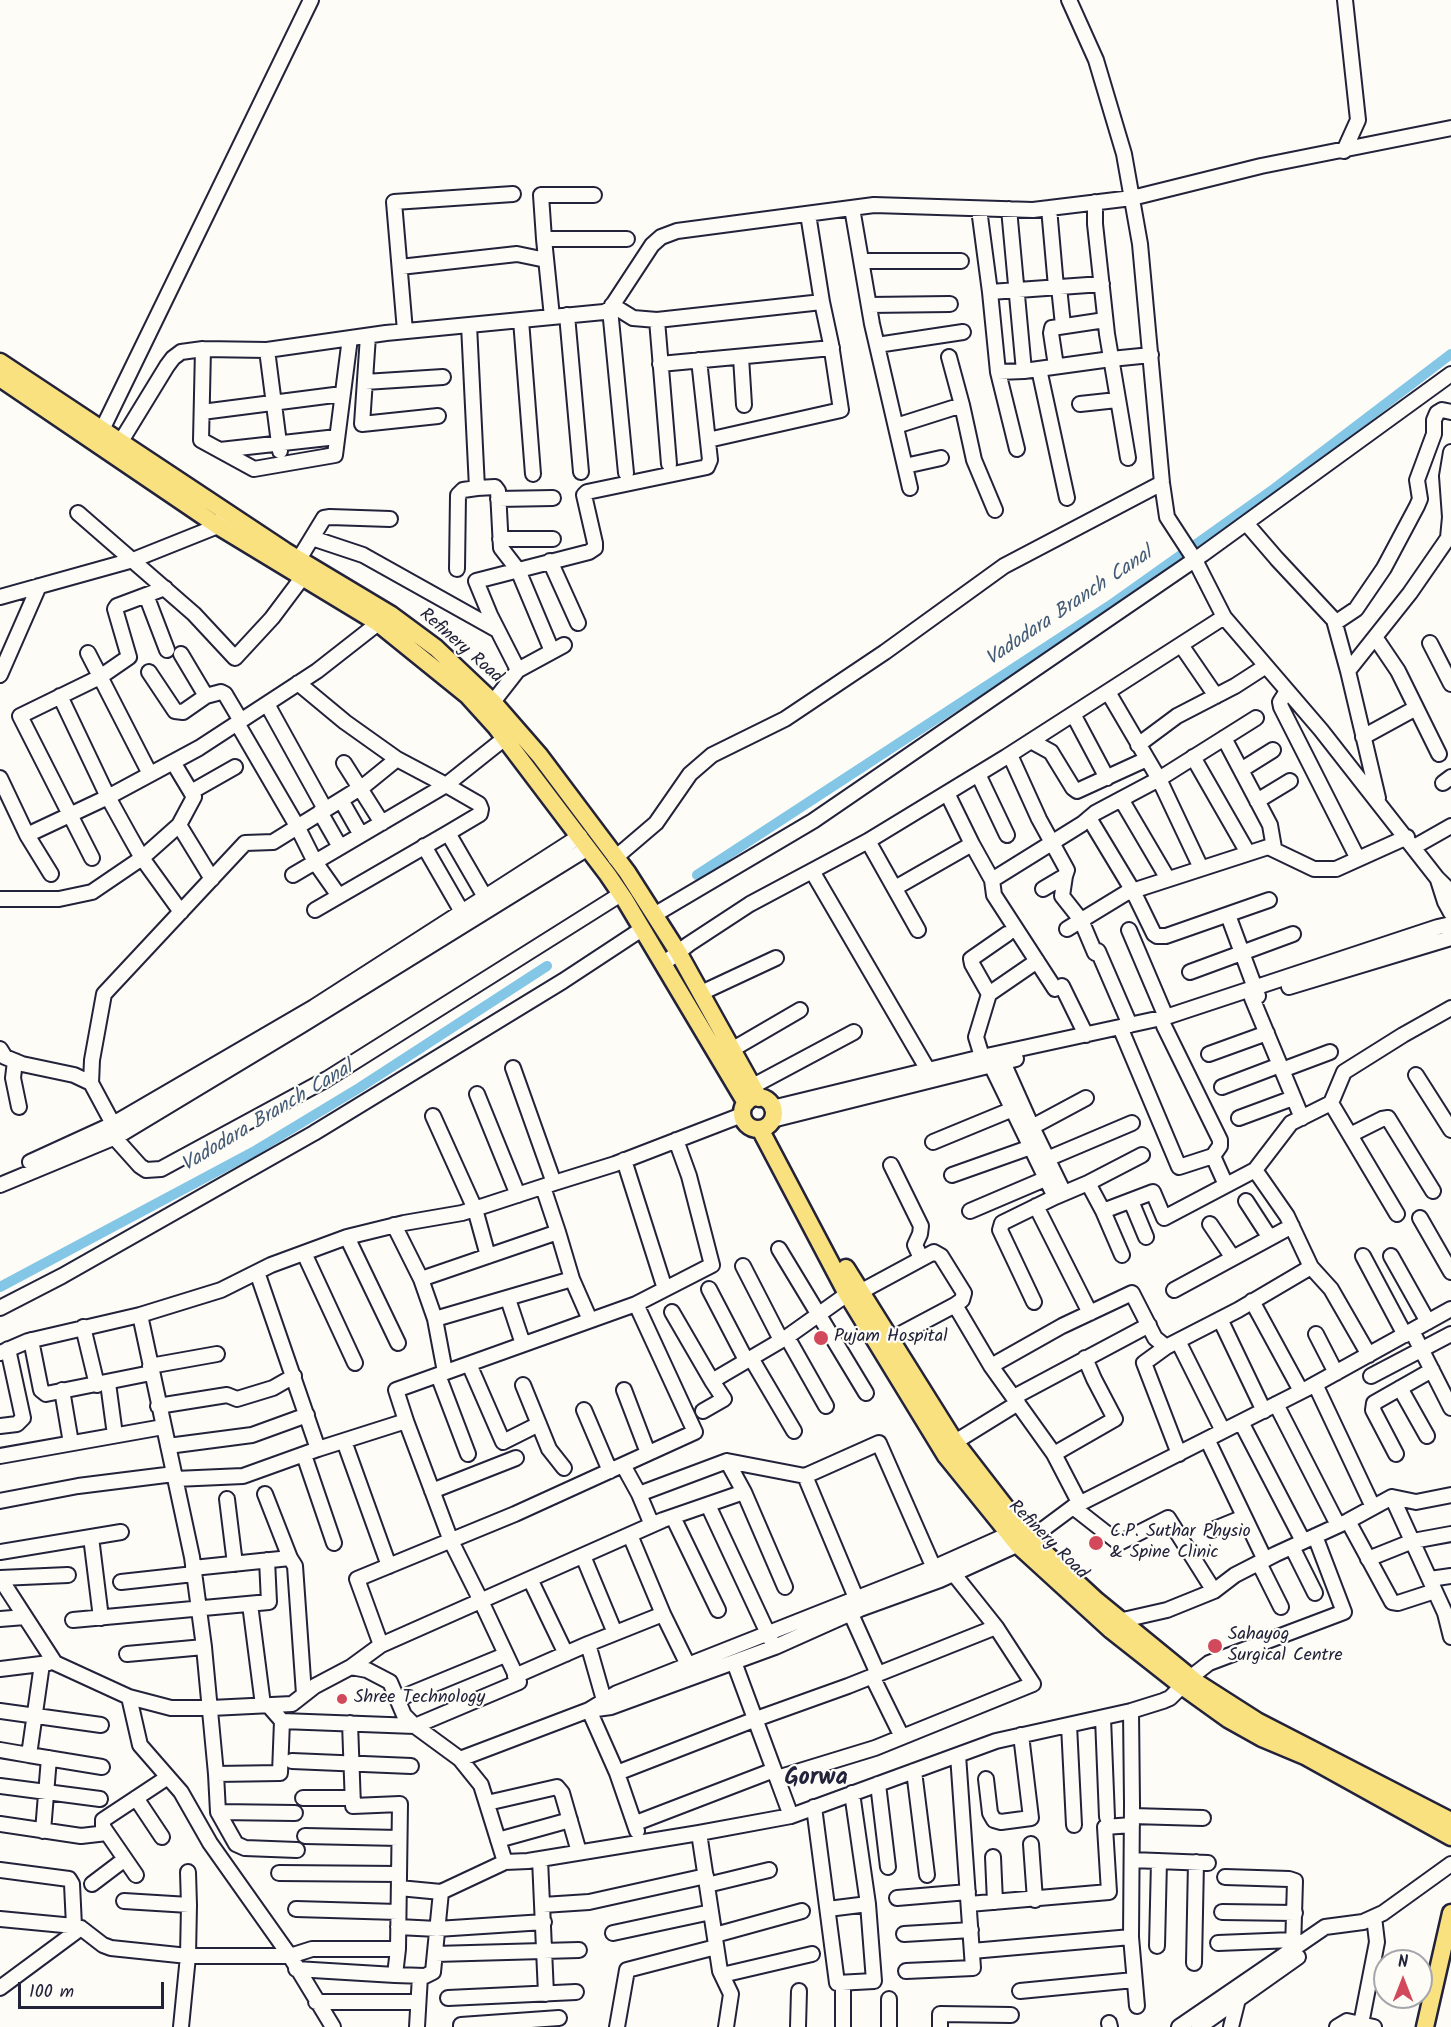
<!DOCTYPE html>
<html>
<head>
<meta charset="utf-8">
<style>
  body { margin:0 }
  #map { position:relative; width:1451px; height:2027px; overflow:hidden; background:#fdfcf7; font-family:Kalam,sans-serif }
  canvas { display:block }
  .north { position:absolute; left:1373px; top:1949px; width:60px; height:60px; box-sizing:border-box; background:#fdfcf7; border:2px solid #a5a5ac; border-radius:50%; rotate:0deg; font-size:16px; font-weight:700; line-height:24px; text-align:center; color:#22223b }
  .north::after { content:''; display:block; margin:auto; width:21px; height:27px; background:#d1495b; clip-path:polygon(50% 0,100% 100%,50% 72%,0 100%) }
  .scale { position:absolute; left:18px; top:1982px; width:146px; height:27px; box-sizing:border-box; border:3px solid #22223b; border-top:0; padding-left:8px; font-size:18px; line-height:21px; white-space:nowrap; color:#22223b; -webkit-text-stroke:4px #fdfcf7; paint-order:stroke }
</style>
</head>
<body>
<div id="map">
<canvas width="1451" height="2027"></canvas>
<div class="north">N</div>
<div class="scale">100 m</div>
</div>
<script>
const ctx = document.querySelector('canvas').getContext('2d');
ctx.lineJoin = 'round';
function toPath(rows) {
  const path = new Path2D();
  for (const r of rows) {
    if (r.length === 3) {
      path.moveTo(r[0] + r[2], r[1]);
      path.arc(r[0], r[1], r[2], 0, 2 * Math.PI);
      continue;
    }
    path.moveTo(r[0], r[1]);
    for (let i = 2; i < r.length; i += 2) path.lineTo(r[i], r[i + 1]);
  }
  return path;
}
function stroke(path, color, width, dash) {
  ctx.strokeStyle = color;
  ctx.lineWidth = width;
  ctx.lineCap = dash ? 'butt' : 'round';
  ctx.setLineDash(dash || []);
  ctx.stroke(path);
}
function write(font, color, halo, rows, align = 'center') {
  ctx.font = font + ' Kalam,sans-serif';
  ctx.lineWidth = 4.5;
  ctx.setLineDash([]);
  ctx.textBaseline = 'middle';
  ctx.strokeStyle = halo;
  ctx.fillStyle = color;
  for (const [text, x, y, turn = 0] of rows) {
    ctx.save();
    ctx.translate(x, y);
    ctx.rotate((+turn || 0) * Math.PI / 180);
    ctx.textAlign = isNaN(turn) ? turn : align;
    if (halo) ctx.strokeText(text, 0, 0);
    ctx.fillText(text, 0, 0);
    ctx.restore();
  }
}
stroke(toPath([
  [697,875,1109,606,1275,488,1451,354],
  [0,1287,253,1152,359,1088,547,966]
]), '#84c6e5', 10);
const minor = toPath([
  [1069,0,1096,60,1124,154,1140,244,1162,483,1167,517,1195,560,1224,617,1321,730,1437,878,1451,892],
  [1344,151,1358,120,1345,0],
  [1095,202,1095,224,1107,334,1128,458],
  [852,208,872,324,910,488],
  [1049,208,1056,287],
  [979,209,990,292,998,372,1024,371,1111,359,1151,355],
  [1009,209,1024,371],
  [808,214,822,302],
  [544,239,541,195,594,195],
  [861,261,961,261],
  [400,267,517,254,546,260],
  [1059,287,1063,325],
  [990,292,1102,284],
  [612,305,633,318,657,320],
  [869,305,950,304],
  [610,309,626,473],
  [567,315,581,472],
  [552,317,544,239,627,239],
  [521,320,533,474],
  [469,325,477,488,495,487,498,491,501,548,518,570,552,651],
  [405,331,394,202,513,194],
  [368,336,362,424,438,416],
  [877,345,963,332],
  [203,349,201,440,254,469,335,455,350,338],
  [267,350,280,451],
  [741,357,744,405],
  [660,364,832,348],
  [1056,366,1051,333,1052,328,1105,320],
  [1039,369,1067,498],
  [998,372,1017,449],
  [365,382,443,377],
  [1080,404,1117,400],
  [962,405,974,460,995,510],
  [202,412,342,394],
  [896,426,962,405,949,357],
  [98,438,311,0],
  [220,450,337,437],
  [115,451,167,366,173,358,181,352,203,349,267,350,386,333,604,312,610,309,652,245,661,237,677,231,874,205,1033,210,1132,198,1261,166,1451,128],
  [669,464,657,320,822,302,831,344,841,410,708,440],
  [905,466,941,458],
  [498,499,553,498],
  [78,513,194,614,235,658,272,618,302,578],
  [1246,523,1277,559,1334,620,1348,671],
  [312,538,363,555,497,630],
  [500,539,553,539],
  [299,559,324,518,330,517,390,519],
  [550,561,578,623],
  [457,569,458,495,463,490,477,488],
  [146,595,167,650],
  [0,597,133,560,218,526,222,519],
  [1335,623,1356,609,1384,568,1417,506,1420,499,1417,480,1434,434,1434,420,1437,413,1442,410,1451,412],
  [1375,637,1398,671,1439,754],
  [1430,643,1451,684],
  [1181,645,1216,696],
  [88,653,150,774],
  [181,654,206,696],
  [518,670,564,645],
  [149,672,175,711,183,712,206,696,221,692,225,694,241,721],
  [0,675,39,586],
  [298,683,345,722,397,759,446,785,479,804,481,809,480,814,448,833,315,910],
  [1287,691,1280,702,1281,707,1358,859],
  [60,696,108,797,129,835,142,858,181,912],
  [493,702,518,670,490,615,476,581,589,552,595,548,595,543,584,495,587,492,707,467,710,460,699,360],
  [267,704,325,809],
  [1073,714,1107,778],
  [237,723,297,826,315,862,339,896],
  [1363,737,1416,708],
  [1224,738,1270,825,1274,848],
  [1031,741,1051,752,1073,788,1077,791,1147,759],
  [1138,745,1177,716,1235,686,1266,666],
  [1010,755,1039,819,1067,870,1065,876,1043,889],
  [1193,757,1248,853],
  [344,763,382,823],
  [1241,770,1273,750],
  [978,774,1007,835],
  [0,778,27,835,108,797,199,748,317,671,386,617],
  [1443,783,1451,777],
  [191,792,235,767],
  [947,793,972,844],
  [1378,798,1348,671,1410,593,1448,538,1450,517,1447,476,1451,452],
  [1121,799,1168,879],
  [341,800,361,835],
  [1257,801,1290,781],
  [320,812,340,847],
  [1089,818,1133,891,1154,934,1157,936,1166,936,1269,900],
  [179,825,212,879],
  [448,833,485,897],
  [27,835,51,874],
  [868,841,918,930],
  [424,846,462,912],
  [1414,847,1451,826],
  [92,858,20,716,100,677,129,657,115,609,117,606,165,588],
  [615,858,656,823,690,774,712,755,785,719,885,652,1004,566,1162,483],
  [1201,868,1159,779,1256,718],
  [812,871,928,1070],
  [293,875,446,785,505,738],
  [1065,876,1062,896,1081,920,1095,953],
  [992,880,994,895,1055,989],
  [1438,880,1445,902,1451,913],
  [895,888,972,844,992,880,1082,824,1095,813,1159,779,1108,692],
  [0,899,59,899,92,892,142,858,179,825,194,797,173,762],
  [654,915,813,821,1203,554,1451,374],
  [1228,915,1258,996],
  [1067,929,1126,893,1268,847,1314,869,1336,869,1407,837],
  [1129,930,1166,1017],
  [1098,951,1130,1025],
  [663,964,689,944,750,904,868,841,1006,757,1224,617],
  [1190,972,1293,934],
  [1062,986,1086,1035],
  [1289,987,1451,938],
  [701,993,776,958],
  [989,994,1037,961],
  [1252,998,1302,1118],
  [1164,1026,1220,1140,1220,1146,1213,1156],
  [1120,1027,1179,1167,1213,1156,1226,1185],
  [0,1049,5,1057,22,1064,74,1075,91,1083],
  [733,1049,800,1010],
  [1209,1054,1267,1033],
  [15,1061,13,1078,19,1107],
  [1003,1062,1032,1127,1064,1193],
  [984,1063,976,1037,989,994,972,964,971,959,1007,934],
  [991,1065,1055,1197],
  [513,1068,554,1183],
  [1282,1070,1330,1052],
  [1416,1075,1451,1130],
  [753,1086,854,1032],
  [1222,1087,1280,1065],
  [477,1094,518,1195],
  [1331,1103,1397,1214],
  [772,1108,982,1057,1166,1017,1438,927,1451,924],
  [433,1116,475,1209,488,1256],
  [1239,1118,1293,1098],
  [772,1120,1016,1059],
  [113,1124,91,1083,92,1060,104,994,245,843,273,842,365,785,397,759],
  [1032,1127,1086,1098],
  [1350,1135,1382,1119,1388,1118,1433,1191],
  [114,1137,140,1166,146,1170,161,1169,327,1079,621,894],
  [933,1142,1013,1109],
  [1047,1159,1132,1123],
  [624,1160,665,1289],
  [30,1162,113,1124,314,1007,580,836],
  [891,1165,921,1226,920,1234,915,1245,921,1258],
  [952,1175,1031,1147],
  [1088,1183,1142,1155],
  [0,1185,118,1136,302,1025,588,848],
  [543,1187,558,1232],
  [1131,1201,1146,1237],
  [1246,1201,1270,1238],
  [1036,1206,1090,1313],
  [970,1211,1045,1179],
  [1103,1211,1122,1255],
  [1420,1218,1451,1272],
  [1210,1224,1233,1258],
  [394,1225,421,1279,558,1232,572,1279,435,1319],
  [347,1237,398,1343],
  [779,1249,866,1393],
  [304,1253,355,1363],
  [1363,1256,1405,1335],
  [1391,1256,1428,1322],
  [743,1266,781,1340],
  [1311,1267,1331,1289,1369,1355],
  [421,1279,435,1319,445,1372],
  [572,1279,590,1320],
  [709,1289,746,1360],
  [1174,1290,1292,1226],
  [860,1292,934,1252,941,1256,964,1293,962,1300,955,1305],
  [508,1299,523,1344],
  [1252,1301,1301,1391],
  [1034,1302,1000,1230,1002,1223,1055,1197,1088,1183,1103,1211,1153,1192,1164,1218,1255,1170],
  [0,1308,62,1276,314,1133,563,981,642,929],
  [672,1312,712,1381],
  [140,1315,192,1557,204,1647,216,1774,280,1773,282,1721],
  [1220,1319,1264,1411],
  [83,1327,97,1385],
  [1412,1331,1451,1408],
  [1316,1334,1336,1373],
  [787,1337,826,1406],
  [891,1339,955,1305,991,1366,1054,1454,1115,1419,1094,1379,1085,1358],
  [31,1340,41,1390,46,1394,151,1373],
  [1178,1341,1223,1431],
  [1166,1347,1144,1363,1179,1454],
  [0,1353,28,1341,140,1315,221,1290,271,1265,347,1237,404,1223,462,1213,554,1183,615,1164,742,1115],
  [751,1358,794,1431],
  [469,1364,503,1442,539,1424],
  [150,1366,217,1354],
  [991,1366,1062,1326,1132,1293,1155,1338,1166,1347,1238,1310,1311,1267,1287,1216,1255,1170,1291,1123,1331,1103,1344,1072,1403,1035,1451,1008],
  [438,1375,468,1454],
  [1371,1376,1451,1334],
  [108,1383,115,1435],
  [1315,1384,1373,1507],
  [523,1385,549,1449,564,1468],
  [1400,1388,1427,1436],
  [62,1390,71,1443],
  [624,1390,648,1453],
  [1014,1397,1149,1325],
  [1276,1404,1338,1525],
  [158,1406,227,1395,237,1399,273,1388,294,1376],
  [584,1410,610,1471],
  [703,1411,724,1399,712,1381,787,1337,853,1290],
  [1241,1422,1303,1541],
  [0,1426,17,1424,23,1418,8,1349],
  [408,1427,396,1390,636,1304],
  [1207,1439,1265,1560],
  [344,1441,389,1566],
  [955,1442,1018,1403],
  [168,1446,252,1435,307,1415],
  [1054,1454,1080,1504],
  [1396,1454,1373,1410,1374,1403,1432,1370],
  [304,1455,334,1543],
  [0,1456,163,1427],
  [727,1461,805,1476],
  [175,1479,243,1476,318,1449,257,1272],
  [432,1491,516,1458],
  [744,1492,785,1587],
  [265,1494,290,1558],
  [639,1494,652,1525],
  [1392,1497,1445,1613,1451,1637],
  [227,1499,235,1564],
  [0,1501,78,1486,174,1474],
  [708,1505,771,1640],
  [1073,1507,1119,1543,1168,1518,1214,1591],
  [673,1517,718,1610],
  [1348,1521,1392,1602,1398,1603,1435,1591],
  [1212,1530,1244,1517],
  [91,1537,101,1618],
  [1292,1547,1315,1593],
  [0,1552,121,1532],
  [583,1556,615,1633],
  [1368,1559,1413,1541,1451,1534],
  [1259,1563,1281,1607],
  [193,1568,290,1558,295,1566,304,1694],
  [0,1578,55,1663,129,1697,171,1708,211,1708,292,1704,315,1686,351,1667,367,1670,390,1682,404,1715,415,1726,460,1759,481,1785,505,1862,528,1861,699,1833,791,1816,996,1741,1131,1711,1163,1701,1170,1698,1191,1677,1209,1663,1344,1612,1315,1536],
  [0,1578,68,1575],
  [530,1579,566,1654],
  [1430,1579,1451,1576],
  [121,1582,194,1574],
  [250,1604,263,1705],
  [859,1605,805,1476,879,1443,937,1575],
  [663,1614,688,1665],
  [851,1614,878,1674],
  [0,1619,25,1617],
  [73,1620,269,1602,267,1560],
  [1116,1626,1123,1620,1167,1610,1214,1591,1235,1575,1276,1554,1348,1521,1392,1497,1416,1502,1451,1495],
  [588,1644,604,1700],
  [381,1645,357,1579,515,1514,695,1432,636,1304,712,1265,689,1176,676,1140],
  [127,1654,204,1647],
  [42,1664,29,1755,102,1767],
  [351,1667,381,1645,663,1520,744,1492,727,1461,639,1494,623,1465],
  [0,1669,49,1663],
  [515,1676,588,1644,663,1614,630,1535],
  [872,1676,902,1737],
  [129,1697,140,1745,181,1792,210,1843,290,1956,333,2027],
  [398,1699,505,1655],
  [268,1705,282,1721,415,1726,519,1682,481,1601,451,1541,406,1421,318,1449],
  [589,1710,611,1707,775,1647,860,1609,940,1580,1030,1539,1073,1507,1310,1387,1451,1309],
  [589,1710,617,1773,637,1831],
  [0,1711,101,1725],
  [1131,1711,1132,1804,1131,1937,1137,2006],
  [1103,1718,1107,1817],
  [1069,1725,1074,1825],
  [0,1750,29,1755],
  [460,1759,589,1710,617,1693,933,1568,1016,1531],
  [292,1761,411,1766],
  [774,1770,791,1816],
  [914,1771,927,1875],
  [617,1773,756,1719,848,1686,996,1627,953,1573],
  [216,1774,218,1812,236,1844,245,1848,297,1850],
  [777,1778,875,1748,1033,1684,996,1627],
  [986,1779,990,1813,994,1820,1001,1822,1031,1818,1021,1735],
  [878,1784,888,1867],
  [0,1786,100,1799],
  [136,1798,162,1837],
  [303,1798,352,1798],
  [487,1803,557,1787,562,1793,579,1852],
  [814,1807,837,1983,874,1981,868,1904,852,1793],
  [218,1812,295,1813],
  [1132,1816,1203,1818],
  [636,1823,774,1770,734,1662],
  [0,1824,81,1836,107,1833],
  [43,1831,49,1758],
  [699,1833,720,1971,731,1994,726,2027],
  [305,1836,399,1838],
  [498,1840,570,1820],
  [1031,1844,1035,1900],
  [993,1857,995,1902],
  [540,1859,546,1994],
  [1132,1860,1208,1863],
  [0,1870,69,1879,72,1884,74,1926],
  [188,1872,189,1905],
  [279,1873,399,1874],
  [136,1875,103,1827,103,1820,168,1777],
  [1225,1877,1289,1879,1295,1881,1293,1949],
  [92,1884,125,1859],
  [707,1885,769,1870],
  [399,1888,441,1892],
  [897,1898,968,1892],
  [124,1901,189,1905,188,1956,181,2027],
  [969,1904,1109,1892,1105,1827,1132,1825],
  [543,1905,589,1902,706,1876],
  [296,1909,398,1912],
  [828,1909,868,1904],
  [1222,1912,1295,1913],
  [0,1919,74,1926,81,1928,103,1945,111,1948,188,1956,290,1956,312,1949,398,1949],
  [398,1927,437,1929,544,1922],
  [613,1933,711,1912],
  [904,1934,971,1930],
  [715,1935,802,1911],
  [1218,1943,1293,1940],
  [1157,1946,1159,1861],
  [972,1951,1131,1937],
  [435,1954,579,1950],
  [1194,1963,1196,1862],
  [296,1969,395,1975,398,1949,400,1804,353,1806,350,1723],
  [906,1971,973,1968,958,1755],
  [395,1975,425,1976,433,1972,441,1892,505,1862],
  [722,1975,812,1954],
  [0,1988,81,1928],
  [843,1988,843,2027],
  [1020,1991,1134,1980],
  [448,1998,576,1992],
  [889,1999,889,2027],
  [316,2002,418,2002],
  [1109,2023,1110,2027],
  [1361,2024,1377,1942,1374,1917],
  [417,2027,420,1976],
  [461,2027,461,2025,559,2018],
  [617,2027,627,1970,716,1947],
  [798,2027,799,1991],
  [940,2027,940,2014,1011,2015],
  [1179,2027,1325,1927,1363,1922,1383,1913,1451,1864],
  [1199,2027,1298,1957],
  [1231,2027,1238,1999],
  [1337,2027,1347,2021,1374,2027]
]);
const major = toPath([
  [0,362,285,551,390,614,436,648,493,702,540,756,627,872,678,952,759,1098],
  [0,378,218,526,378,623,467,695,496,727,608,875,625,900,746,1103],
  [758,1113,16],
  [760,1129,847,1294,946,1456,1018,1545,1111,1630,1182,1686,1228,1719,1262,1738,1305,1756,1451,1837],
  [846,1268,955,1442,1030,1539,1097,1601,1196,1682,1257,1721,1451,1821],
  [1425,2027,1451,1913]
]);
stroke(minor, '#22223b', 18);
stroke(major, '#22223b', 21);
stroke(minor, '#fdfcf7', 14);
stroke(major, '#fae180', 16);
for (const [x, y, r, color] of [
  [821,1338,8,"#d1495b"],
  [1096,1543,8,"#d1495b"],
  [1215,1646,8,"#d1495b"],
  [342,1699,6,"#d1495b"]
]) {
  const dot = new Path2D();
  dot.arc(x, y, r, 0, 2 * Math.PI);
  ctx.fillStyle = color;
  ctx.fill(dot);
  stroke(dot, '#fdfcf7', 2);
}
write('18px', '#22223b', '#fdfcf7', [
  ["Refinery Road",460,647,41],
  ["Refinery Road",1047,1541,45]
]);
write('18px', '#22223b', '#fdfcf7', [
  ["Pujam Hospital",834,1338],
  ["C.P. Suthar Physio",1110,1533],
  ["& Spine Clinic",1110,1554],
  ["Sahayog",1228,1636],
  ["Surgical Centre",1228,1657],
  ["Shree Technology",354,1699]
], 'left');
write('italic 20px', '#445b76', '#fdfcf7', [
  ["Vadodara Branch Canal",1070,608,-34],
  ["Vadodara Branch Canal",268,1118,-31]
]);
write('bold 24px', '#22223b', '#fdfcf7', [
  ["Gorwa",816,1780]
]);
</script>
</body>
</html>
